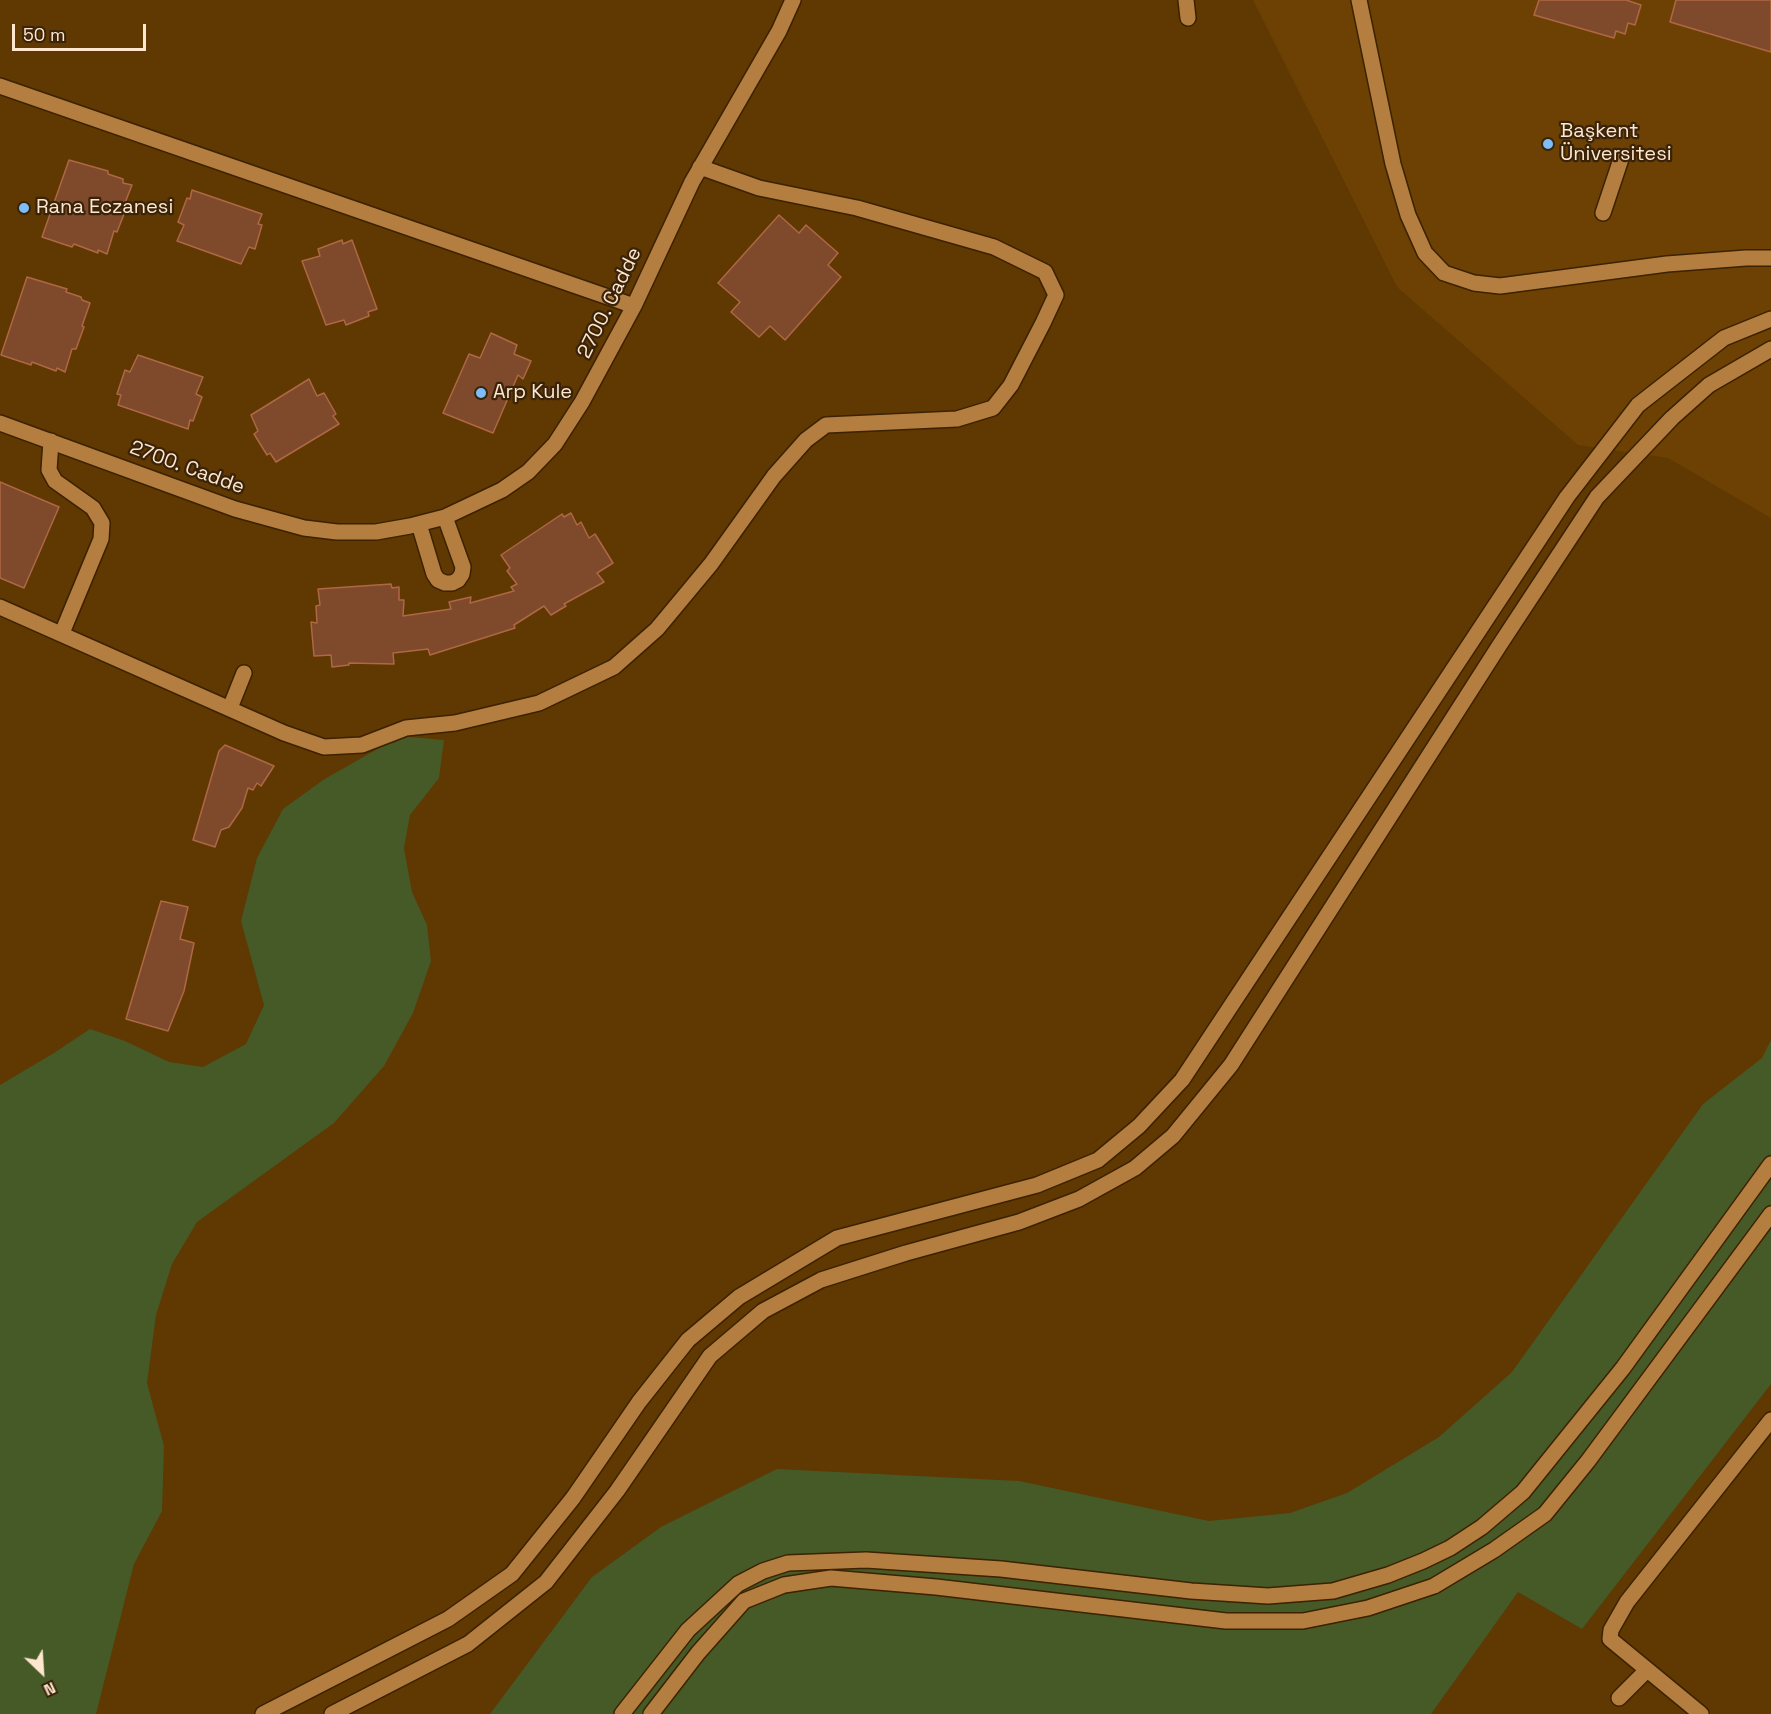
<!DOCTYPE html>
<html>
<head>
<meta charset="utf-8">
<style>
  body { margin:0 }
  #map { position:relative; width:1771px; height:1714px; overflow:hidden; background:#5f3802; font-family:"Space Grotesk",sans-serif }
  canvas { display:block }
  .north { position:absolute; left:12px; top:1642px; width:60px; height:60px; -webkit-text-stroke:4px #392309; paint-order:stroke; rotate:155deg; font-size:16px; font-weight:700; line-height:24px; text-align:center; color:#fee6cf }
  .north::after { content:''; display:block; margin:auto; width:21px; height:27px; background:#fee6cf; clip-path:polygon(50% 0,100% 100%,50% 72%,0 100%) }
  .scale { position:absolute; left:12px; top:24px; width:134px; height:27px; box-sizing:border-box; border:3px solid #fee6cf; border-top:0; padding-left:8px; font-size:18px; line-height:21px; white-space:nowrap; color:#fee6cf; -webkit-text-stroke:4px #392309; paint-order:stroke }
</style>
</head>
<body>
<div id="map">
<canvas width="1771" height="1714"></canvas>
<div class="north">N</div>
<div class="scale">50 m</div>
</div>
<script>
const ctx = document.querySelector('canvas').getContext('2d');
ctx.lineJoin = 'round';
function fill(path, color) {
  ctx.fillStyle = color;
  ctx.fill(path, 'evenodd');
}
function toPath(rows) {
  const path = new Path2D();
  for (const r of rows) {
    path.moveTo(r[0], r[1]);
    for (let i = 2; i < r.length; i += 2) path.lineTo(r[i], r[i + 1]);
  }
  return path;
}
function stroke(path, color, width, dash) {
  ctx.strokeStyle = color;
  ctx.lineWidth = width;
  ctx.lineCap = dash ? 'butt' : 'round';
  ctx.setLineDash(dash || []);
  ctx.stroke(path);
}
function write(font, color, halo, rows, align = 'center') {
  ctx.font = font + ' "Space Grotesk",sans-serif';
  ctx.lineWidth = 4.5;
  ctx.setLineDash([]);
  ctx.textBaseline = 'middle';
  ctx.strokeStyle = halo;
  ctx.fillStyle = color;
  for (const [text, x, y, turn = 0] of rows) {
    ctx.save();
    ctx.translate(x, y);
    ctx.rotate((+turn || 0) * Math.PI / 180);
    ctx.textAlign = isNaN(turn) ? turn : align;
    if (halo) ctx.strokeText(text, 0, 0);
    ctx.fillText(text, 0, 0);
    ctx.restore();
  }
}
fill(toPath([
  [1253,0,1771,0,1771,518,1668,458,1578,445,1397,287]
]), '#6c4103');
fill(toPath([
  [400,736,444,740,439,778,410,815,404,848,412,892,427,925,431,961,413,1013,384,1066,334,1123,197,1222,172,1264,156,1315,147,1383,164,1446,162,1511,134,1564,96,1714,0,1714,0,1085,54,1053,90,1029,125,1041,169,1062,203,1067,246,1044,264,1005,241,921,257,858,283,809,323,780],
  [1771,1040,1771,1384,1582,1629,1518,1592,1431,1714,490,1714,592,1577,661,1527,777,1469,1019,1481,1209,1521,1290,1513,1347,1493,1439,1437,1512,1372,1703,1104,1762,1058]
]), '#455a26');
const building = toPath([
  [1539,0,1626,0,1641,5,1635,25,1628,23,1625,34,1616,31,1614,38,1534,15,1539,0],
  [1676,0,1771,0,1771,52,1670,22,1676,0],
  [69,160,108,171,108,174,123,179,123,183,132,185,123,208,126,209,117,232,114,231,107,254,98,250,98,253,74,244,72,247,42,237,69,160],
  [192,190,262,214,258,224,262,225,255,249,249,247,241,264,177,241,184,225,178,222,187,198,190,199,192,190],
  [779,215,799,233,806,225,838,253,828,265,841,277,785,340,770,326,759,337,731,312,740,302,718,283,779,215],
  [342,240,343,244,352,240,377,309,368,312,369,316,346,325,344,320,326,325,302,261,320,256,318,249,342,240],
  [27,277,67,289,66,292,81,297,82,300,90,303,82,326,84,327,76,349,72,349,65,372,57,368,56,371,32,362,31,365,1,355,27,277],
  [491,333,517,345,514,354,531,361,523,379,518,375,493,433,443,413,469,354,480,358,491,333],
  [138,355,203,377,196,394,202,397,193,421,190,420,188,429,118,405,121,395,117,394,125,370,130,372,138,355],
  [309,379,317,396,324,393,336,414,333,416,339,424,276,462,270,453,267,455,254,434,258,431,251,415,309,379],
  [0,482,59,507,24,588,0,578,0,482],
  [571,513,577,525,581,522,589,538,595,534,613,563,597,573,604,582,564,604,566,606,551,615,544,606,514,625,515,628,430,655,428,649,393,653,394,664,349,663,349,665,332,667,331,655,314,656,311,622,317,623,316,606,320,605,318,589,391,584,392,588,399,587,399,600,404,600,403,616,451,609,449,602,471,597,470,603,514,591,511,587,517,584,507,571,510,568,501,555,562,514,564,517,571,513],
  [225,745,274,766,261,786,257,783,253,790,248,788,242,808,229,827,221,830,215,847,193,840,219,751,225,745],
  [161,901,188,907,180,939,194,943,184,991,168,1031,126,1019,161,901]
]);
fill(building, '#7f492c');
stroke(building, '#ae6844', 1.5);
const minor = toPath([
  [1186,0,1188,18],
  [1359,0,1393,164,1408,215,1425,253,1444,273,1474,283,1500,286,1667,264,1746,258,1771,258],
  [0,86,634,306],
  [1603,213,1621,159],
  [0,423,235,509,304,528,337,532,376,532,410,526,445,517,502,490,528,472,555,444,582,402,634,306,692,182,779,31,793,0],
  [51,441,49,470,55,481,93,508,102,523,101,539,62,633],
  [419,524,434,574,438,580,445,583,452,583,458,580,462,574,463,567,445,517],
  [0,607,284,733,324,747,362,745,406,728,455,723,539,703,614,667,657,629,711,564,774,476,806,440,826,425,957,419,993,408,1011,385,1043,323,1056,295,1045,272,994,247,857,208,759,188,700,167],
  [230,708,244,673],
  [1619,1698,1646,1671],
  [263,1714,448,1619,512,1574,573,1498,639,1402,688,1340,739,1297,837,1238,1037,1185,1098,1160,1139,1126,1182,1080,1567,497,1638,405,1724,338,1771,319],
  [332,1714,468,1644,546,1582,617,1491,710,1356,763,1311,821,1280,906,1253,1019,1222,1079,1199,1135,1168,1173,1136,1231,1065,1499,646,1597,497,1672,418,1709,385,1771,349],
  [622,1714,688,1630,738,1584,763,1571,788,1563,866,1560,1001,1569,1191,1591,1268,1596,1333,1591,1388,1575,1423,1561,1450,1548,1482,1527,1523,1492,1623,1368,1771,1164],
  [651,1714,698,1653,744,1601,784,1585,831,1578,936,1587,1226,1621,1303,1621,1368,1608,1434,1586,1494,1550,1545,1514,1588,1461,1771,1214],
  [1701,1714,1610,1639,1611,1630,1627,1602,1771,1420]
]);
stroke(minor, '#3c2200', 18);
stroke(minor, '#b47e41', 15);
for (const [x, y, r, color] of [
  [1548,144,6,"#7dbef9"],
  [24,208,6,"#7dbef9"],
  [481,393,6,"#7dbef9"]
]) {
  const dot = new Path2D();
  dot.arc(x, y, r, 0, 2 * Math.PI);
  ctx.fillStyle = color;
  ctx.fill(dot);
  stroke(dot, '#392309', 2);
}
write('20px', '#fee6cf', '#392309', [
  ["Başkent",1560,132],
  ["Üniversitesi",1560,155],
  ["Rana Eczanesi",36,208],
  ["Arp Kule",493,393]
], 'left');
write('20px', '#fee6cf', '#392309', [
  ["2700. Cadde",610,303,-64],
  ["2700. Cadde",187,468,20]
]);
</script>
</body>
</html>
